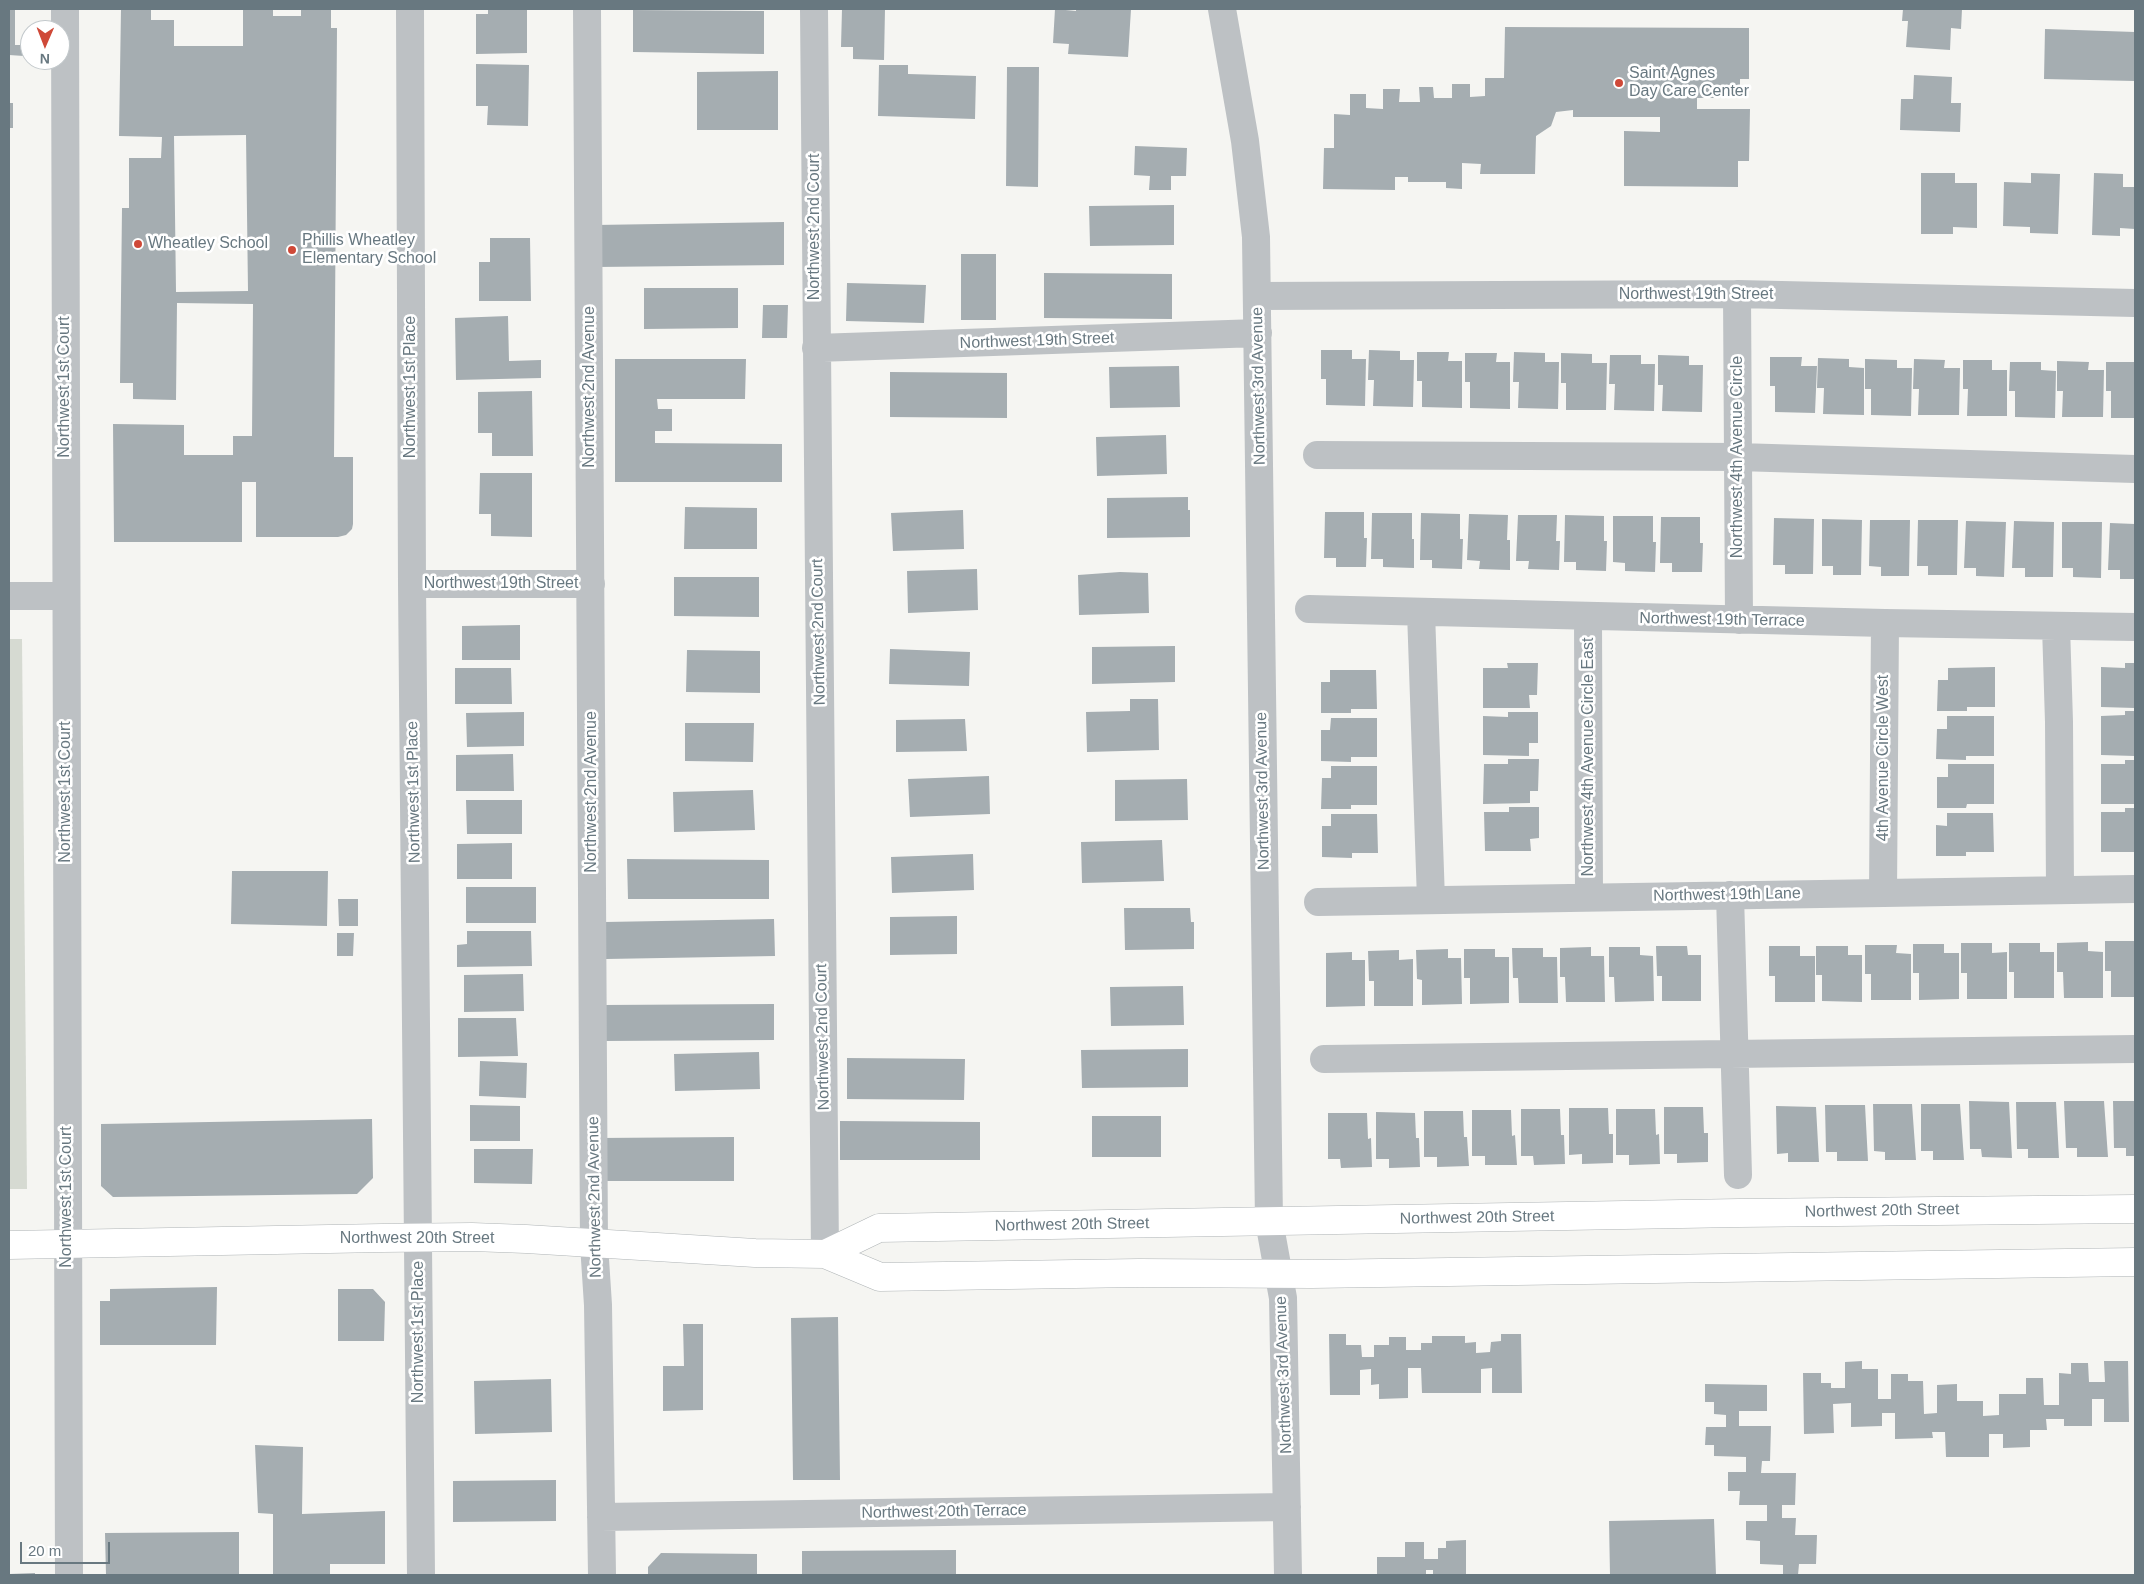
<!DOCTYPE html>
<html>
<head>
<meta charset="utf-8">
<style>
  body { margin:0 }
  #map { position:relative; width:2144px; height:1584px; overflow:hidden; background:#f5f5f2; font-family:Helvetica,sans-serif }
  canvas { display:block }
  .frame { position:absolute; inset:0; border:10px solid #687880; pointer-events:none }
  .north { position:absolute; left:20px; top:20px; width:50px; height:50px; box-sizing:border-box; background:#fff; border:1px solid #c3c9cc; border-radius:50%; rotate:181deg; font-size:14px; font-weight:700; line-height:20px; text-align:center; color:#687880 }
  .north::after { content:''; display:block; margin:auto; width:18px; height:22px; background:#cf4938; clip-path:polygon(50% 0,100% 100%,50% 72%,0 100%) }
  .scale { position:absolute; left:20px; top:1542px; width:90px; height:22px; box-sizing:border-box; border:2px solid #687880; border-top:0; padding-left:6px; font-size:15px; line-height:18px; white-space:nowrap; color:#687880; -webkit-text-stroke:4px #fff; paint-order:stroke }
</style>
</head>
<body>
<div id="map">
<canvas width="2144" height="1584"></canvas>
<div class="frame"></div>
<div class="north">N</div>
<div class="scale">20 m</div>
</div>
<script>
const ctx = document.querySelector('canvas').getContext('2d');
ctx.lineJoin = 'round';
function fill(path, color) {
  ctx.fillStyle = color;
  ctx.fill(path, 'evenodd');
}
function toPath(rows) {
  const path = new Path2D();
  for (const r of rows) {
    path.moveTo(r[0], r[1]);
    for (let i = 2; i < r.length; i += 2) path.lineTo(r[i], r[i + 1]);
  }
  return path;
}
function stroke(path, color, width, dash) {
  ctx.strokeStyle = color;
  ctx.lineWidth = width;
  ctx.lineCap = dash ? 'butt' : 'round';
  ctx.setLineDash(dash || []);
  ctx.stroke(path);
}
function write(font, color, halo, rows, align = 'center') {
  ctx.font = font + ' Helvetica,sans-serif';
  ctx.lineWidth = 5;
  ctx.setLineDash([]);
  ctx.textBaseline = 'middle';
  ctx.strokeStyle = halo;
  ctx.fillStyle = color;
  for (const [text, x, y, turn = 0] of rows) {
    ctx.save();
    ctx.translate(x, y);
    ctx.rotate((+turn || 0) * Math.PI / 180);
    ctx.textAlign = isNaN(turn) ? turn : align;
    if (halo) ctx.strokeText(text, 0, 0);
    ctx.fillText(text, 0, 0);
    ctx.restore();
  }
}
fill(toPath([
  [9,639,22,639,27,1189,9,1189]
]), '#d6dad2');
fill(toPath([
  [9,9,15,9,15,45,24,45,24,56,9,55],
  [121,9,151,9,151,20,174,20,174,46,243,46,243,9,273,9,273,16,301,16,301,9,331,9,331,28,337,28,334,457,353,457,353,524,352,529,346,535,338,537,256,537,256,482,242,482,242,542,114,542,113,424,184,425,184,455,233,455,233,436,252,436,253,304,177,303,176,400,133,399,133,383,120,383,122,208,129,208,129,158,161,158,162,137,119,136],
  [246,135,248,291,176,292,174,136],
  [488,9,527,9,527,53,476,54,476,14,488,14],
  [842,9,885,9,884,60,853,59,853,47,841,47],
  [1055,9,1076,11,1076,9,1131,9,1128,57,1068,54,1069,44,1053,43],
  [1903,9,1962,9,1961,29,1951,28,1950,50,1906,47,1908,21,1902,21],
  [633,10,764,11,764,54,633,52],
  [1505,27,1749,28,1749,79,1740,79,1740,98,1697,98,1697,109,1750,109,1749,161,1738,161,1738,187,1624,186,1624,131,1660,132,1660,117,1573,117,1573,110,1556,112,1551,126,1536,136,1535,174,1480,174,1481,164,1462,163,1462,189,1446,188,1446,182,1408,182,1408,177,1395,177,1395,190,1323,189,1324,148,1334,148,1334,114,1350,115,1350,94,1366,94,1366,108,1383,109,1383,89,1400,89,1399,102,1420,102,1419,87,1433,87,1434,98,1452,98,1452,84,1470,84,1470,97,1485,96,1485,78,1504,78],
  [2045,29,2135,32,2135,81,2044,79],
  [476,64,529,65,528,126,487,125,488,106,476,106],
  [879,65,908,65,908,74,976,76,975,119,878,116],
  [1007,67,1039,67,1038,187,1006,186],
  [778,71,778,130,697,130,697,72],
  [1914,75,1952,77,1951,103,1961,103,1960,132,1900,130,1901,99,1913,99],
  [9,103,13,103,13,128,9,128],
  [1135,146,1187,148,1186,176,1171,176,1171,190,1149,190,1150,176,1134,175],
  [1921,173,1955,173,1955,183,1977,183,1977,228,1953,227,1953,234,1921,234],
  [2031,173,2060,174,2058,234,2030,233,2030,227,2003,226,2004,182,2031,183],
  [2094,173,2123,174,2123,187,2135,187,2135,229,2120,228,2120,236,2092,235],
  [1174,205,1174,245,1090,246,1089,206],
  [784,222,784,265,596,267,595,225],
  [490,238,530,238,531,301,479,301,479,262,490,262],
  [961,254,996,254,996,320,961,320],
  [1044,273,1172,274,1172,319,1044,318],
  [847,283,926,285,924,323,846,321],
  [644,288,738,288,738,328,644,329],
  [763,305,788,305,787,338,762,338],
  [508,316,509,361,541,360,541,378,456,380,455,318],
  [1321,350,1352,350,1352,359,1366,359,1365,406,1326,405,1326,379,1321,379],
  [1369,350,1400,351,1400,360,1414,360,1413,407,1373,406,1374,380,1368,380],
  [1417,352,1449,352,1448,361,1462,361,1462,408,1422,407,1422,381,1417,381],
  [1514,352,1545,353,1545,362,1559,362,1558,409,1518,408,1519,382,1513,382],
  [1465,353,1497,353,1496,362,1510,362,1510,409,1470,408,1470,382,1465,382],
  [1561,353,1592,354,1592,363,1607,363,1606,410,1566,410,1566,383,1561,383],
  [1610,355,1641,355,1641,364,1655,364,1654,411,1614,410,1615,384,1609,384],
  [1658,355,1689,356,1689,365,1703,365,1702,412,1662,411,1663,385,1658,385],
  [1770,357,1802,357,1801,366,1817,366,1815,413,1775,412,1775,386,1770,386],
  [1818,358,1849,359,1849,367,1864,368,1864,415,1823,414,1824,388,1817,388],
  [615,359,746,359,745,399,657,399,658,409,672,409,672,431,655,431,655,443,782,444,782,482,615,482],
  [1865,359,1897,360,1897,368,1912,368,1911,416,1871,415,1871,389,1865,389],
  [1914,359,1945,360,1944,368,1960,368,1959,415,1918,415,1919,389,1913,389],
  [1963,360,1992,360,1992,370,2007,370,2007,416,1967,416,1968,389,1963,389],
  [2057,361,2089,362,2088,370,2104,370,2103,417,2062,417,2063,391,2057,391],
  [2010,362,2041,362,2041,370,2056,371,2055,418,2015,417,2015,391,2009,391],
  [2106,362,2135,362,2135,418,2111,418,2111,391,2106,391],
  [1179,366,1180,407,1110,408,1109,367],
  [890,372,1007,373,1007,418,890,417],
  [532,391,533,456,492,456,492,433,478,433,478,392],
  [1166,435,1167,474,1097,476,1096,437],
  [480,473,532,473,532,537,491,536,491,514,479,514],
  [1188,497,1188,510,1190,510,1190,537,1107,538,1107,498],
  [685,507,757,508,757,549,684,549],
  [963,510,964,549,893,551,891,513],
  [1325,512,1364,512,1364,538,1367,538,1366,567,1336,567,1336,558,1324,558],
  [1372,513,1412,513,1412,539,1414,539,1414,568,1383,567,1383,559,1371,559],
  [1421,513,1460,514,1460,539,1463,539,1462,569,1432,568,1432,560,1420,560],
  [1469,514,1508,515,1507,540,1510,540,1510,570,1479,569,1480,561,1467,560],
  [1518,515,1557,515,1556,541,1560,541,1559,570,1528,569,1529,561,1516,561],
  [1565,515,1604,516,1604,541,1607,541,1606,571,1576,570,1576,562,1564,562],
  [1613,516,1653,516,1653,542,1656,542,1655,572,1625,571,1625,563,1613,562],
  [1661,517,1700,517,1700,543,1703,543,1702,572,1672,572,1672,563,1660,563],
  [1774,518,1814,519,1813,574,1785,574,1785,565,1773,565],
  [1822,519,1862,520,1861,575,1833,575,1833,566,1822,566],
  [1870,520,1910,520,1909,576,1881,576,1881,567,1869,566],
  [1918,520,1958,520,1957,575,1928,575,1928,566,1917,566],
  [1966,521,2006,522,2004,577,1976,576,1976,568,1964,568],
  [2014,521,2054,522,2053,577,2025,577,2025,568,2012,568],
  [2062,522,2102,522,2101,578,2073,577,2073,568,2062,568],
  [2110,523,2135,524,2135,579,2120,579,2120,570,2108,570],
  [977,569,978,610,908,613,907,571],
  [1120,572,1148,573,1149,613,1079,615,1078,575],
  [674,577,759,577,759,617,674,616],
  [520,625,520,660,462,660,462,626],
  [1175,646,1175,682,1092,684,1092,647],
  [890,649,970,652,969,686,889,684],
  [687,650,760,651,760,693,686,692],
  [1507,663,1538,663,1537,695,1529,695,1530,708,1483,708,1483,668,1508,668],
  [2125,663,2135,663,2135,708,2101,707,2101,667,2125,668],
  [1995,667,1995,707,1967,707,1967,711,1937,711,1938,680,1948,680,1948,668],
  [455,668,511,668,512,704,455,704],
  [1330,670,1376,670,1377,709,1351,709,1351,713,1321,713,1321,682,1330,682],
  [1130,699,1158,699,1159,750,1087,752,1086,712,1130,711],
  [2125,711,2135,711,2135,756,2101,755,2101,716,2125,715],
  [524,712,524,746,467,747,466,713],
  [1508,712,1538,712,1538,743,1529,743,1529,756,1483,755,1483,716,1508,717],
  [1947,716,1994,716,1994,756,1966,756,1966,760,1936,759,1937,729,1947,729],
  [1331,718,1377,718,1377,757,1351,757,1351,762,1321,761,1321,730,1330,730],
  [965,719,967,751,896,752,896,720],
  [685,723,754,723,753,762,685,761],
  [513,754,514,791,456,791,456,755],
  [1508,759,1539,759,1538,791,1530,791,1530,803,1483,804,1484,764,1508,764],
  [2125,760,2135,760,2135,804,2101,804,2101,764,2125,764],
  [1948,764,1994,764,1994,804,1967,804,1966,808,1937,808,1937,777,1948,777],
  [1331,766,1377,766,1377,805,1351,805,1351,809,1321,809,1322,778,1331,778],
  [989,776,990,814,910,817,908,779],
  [1187,779,1188,820,1115,821,1115,780],
  [753,790,755,830,674,832,673,792],
  [466,800,522,800,522,834,467,834],
  [1509,807,1539,807,1539,838,1530,839,1531,851,1485,851,1484,812,1509,812],
  [2125,808,2135,808,2135,852,2101,852,2101,812,2125,812],
  [1947,813,1993,813,1994,852,1966,852,1966,856,1936,856,1936,825,1947,826],
  [1331,814,1377,814,1378,853,1352,853,1352,858,1322,857,1322,826,1331,826],
  [1162,840,1164,881,1082,883,1081,842],
  [512,843,512,879,457,879,457,844],
  [973,854,974,890,892,893,891,857],
  [627,859,769,860,769,899,628,899],
  [232,871,328,871,327,926,231,924],
  [466,887,536,887,536,923,466,923],
  [338,899,358,899,358,926,339,926],
  [1124,908,1190,908,1191,922,1194,922,1194,949,1125,950],
  [957,916,957,954,890,955,890,917],
  [774,919,775,956,606,959,605,922],
  [467,931,531,931,532,966,457,967,457,945,467,944],
  [337,933,354,933,353,956,337,956],
  [2105,941,2135,941,2135,997,2111,997,2111,971,2105,971],
  [2088,942,2088,951,2103,952,2103,998,2064,998,2063,972,2057,972,2057,943],
  [1961,943,1992,943,1992,953,2007,952,2007,999,1967,999,1967,973,1961,973],
  [2009,943,2040,943,2040,952,2054,952,2054,998,2014,998,2014,972,2009,972],
  [1913,944,1944,944,1944,953,1959,953,1959,999,1919,1000,1919,973,1913,973],
  [1865,945,1897,945,1896,953,1911,954,1911,1000,1871,1000,1871,974,1865,974],
  [1656,946,1687,946,1688,955,1701,955,1701,1001,1662,1001,1662,976,1657,976],
  [1769,946,1800,946,1800,956,1815,956,1815,1002,1775,1002,1775,976,1769,976],
  [1816,946,1848,946,1848,955,1862,955,1862,1002,1822,1001,1822,975,1816,975],
  [1591,947,1591,956,1604,956,1605,1002,1566,1002,1565,977,1560,977,1560,948],
  [1609,947,1640,947,1640,955,1653,956,1654,1001,1615,1002,1614,977,1609,977],
  [1512,948,1543,948,1543,957,1557,957,1558,1003,1519,1003,1518,978,1513,978],
  [1448,949,1448,958,1461,958,1462,1004,1422,1005,1422,980,1417,979,1416,950],
  [1464,949,1495,949,1495,957,1509,957,1509,1003,1470,1004,1470,978,1464,978],
  [1399,950,1399,960,1413,959,1413,1006,1374,1006,1374,981,1369,981,1368,951],
  [1352,952,1352,960,1365,960,1365,1006,1326,1007,1326,953],
  [523,974,524,1011,464,1012,464,975],
  [1183,986,1184,1025,1111,1026,1110,987],
  [774,1004,774,1040,604,1041,603,1005],
  [458,1018,516,1018,518,1056,458,1057],
  [1188,1049,1188,1087,1082,1088,1081,1050],
  [759,1052,760,1089,675,1091,674,1054],
  [847,1058,965,1059,964,1100,847,1099],
  [480,1061,527,1063,526,1098,479,1096],
  [1969,1101,2009,1102,2012,1158,1982,1157,1981,1149,1970,1149],
  [2064,1101,2104,1101,2108,1157,2077,1157,2077,1148,2066,1148],
  [2113,1101,2135,1101,2135,1156,2126,1156,2126,1148,2114,1148],
  [2016,1102,2056,1102,2059,1158,2028,1158,2028,1149,2017,1149],
  [1873,1104,1912,1104,1916,1160,1885,1160,1885,1152,1874,1151],
  [1921,1104,1960,1104,1964,1160,1933,1160,1933,1151,1921,1151],
  [470,1105,520,1106,520,1141,470,1141],
  [1825,1105,1865,1105,1868,1161,1837,1161,1837,1152,1826,1152],
  [1776,1106,1816,1107,1819,1162,1788,1162,1788,1153,1777,1154],
  [1664,1107,1703,1107,1704,1133,1708,1133,1708,1162,1677,1163,1677,1154,1664,1154],
  [1569,1108,1608,1108,1609,1134,1613,1134,1613,1163,1582,1164,1582,1154,1569,1155],
  [1521,1109,1560,1109,1561,1135,1564,1135,1565,1164,1534,1165,1533,1156,1521,1156],
  [1616,1109,1655,1109,1656,1135,1659,1134,1660,1164,1629,1165,1629,1155,1616,1155],
  [1472,1110,1511,1110,1512,1136,1515,1135,1517,1165,1485,1165,1485,1156,1472,1156],
  [1424,1111,1463,1111,1464,1137,1467,1137,1469,1166,1437,1167,1437,1157,1424,1157],
  [1376,1112,1415,1113,1416,1138,1419,1138,1420,1167,1389,1168,1389,1159,1376,1159],
  [1328,1113,1367,1113,1368,1139,1371,1138,1372,1167,1341,1168,1340,1159,1328,1159],
  [1092,1116,1161,1116,1161,1157,1092,1157],
  [372,1119,373,1178,357,1194,113,1197,101,1186,101,1124],
  [840,1121,980,1122,980,1160,840,1160],
  [734,1137,734,1181,598,1181,598,1138],
  [474,1149,533,1149,532,1184,474,1183],
  [217,1287,216,1345,100,1345,100,1301,110,1301,110,1289],
  [338,1289,373,1289,385,1302,384,1341,338,1341],
  [838,1317,840,1480,793,1480,791,1318],
  [683,1324,703,1324,703,1410,663,1411,663,1366,684,1366],
  [1329,1334,1346,1334,1346,1345,1361,1345,1362,1357,1374,1357,1374,1345,1389,1345,1389,1337,1406,1337,1406,1350,1421,1350,1421,1343,1432,1343,1432,1336,1465,1336,1465,1343,1476,1342,1476,1353,1490,1352,1491,1342,1501,1341,1501,1334,1521,1334,1522,1393,1492,1393,1492,1368,1481,1369,1481,1393,1422,1393,1421,1368,1408,1368,1408,1398,1379,1399,1379,1384,1371,1385,1371,1369,1360,1370,1360,1395,1330,1395],
  [1862,1361,1862,1369,1878,1369,1878,1399,1891,1399,1891,1374,1908,1374,1908,1381,1923,1381,1924,1414,1937,1413,1937,1385,1957,1384,1957,1401,1983,1401,1983,1416,1999,1415,1999,1394,2026,1394,2026,1378,2043,1378,2044,1405,2059,1405,2059,1373,2071,1374,2071,1363,2088,1363,2089,1382,2105,1382,2104,1361,2128,1361,2129,1422,2104,1422,2104,1399,2092,1399,2092,1426,2064,1426,2064,1419,2046,1419,2047,1430,2030,1430,2030,1447,2003,1448,2003,1434,1989,1434,1989,1457,1946,1457,1945,1432,1932,1432,1933,1438,1895,1439,1895,1413,1882,1413,1882,1426,1851,1427,1851,1403,1833,1404,1834,1433,1804,1434,1803,1373,1821,1373,1821,1383,1831,1383,1831,1388,1845,1388,1845,1362],
  [551,1379,552,1432,475,1434,474,1381],
  [1705,1384,1767,1385,1767,1411,1739,1411,1739,1426,1771,1426,1770,1461,1762,1461,1761,1473,1796,1473,1795,1505,1782,1505,1782,1518,1796,1518,1795,1535,1817,1535,1816,1564,1799,1564,1798,1575,1783,1575,1783,1565,1760,1564,1760,1541,1746,1540,1746,1521,1767,1521,1767,1505,1739,1505,1740,1491,1728,1491,1728,1472,1746,1472,1746,1457,1714,1456,1714,1445,1705,1445,1706,1427,1726,1427,1726,1415,1714,1414,1714,1402,1705,1402],
  [255,1445,303,1447,302,1514,385,1511,385,1564,330,1564,330,1575,273,1575,273,1514,258,1513],
  [556,1480,556,1521,453,1522,453,1481],
  [1714,1519,1716,1575,1610,1575,1609,1521],
  [239,1532,239,1575,106,1575,105,1533],
  [1466,1540,1466,1575,1433,1575,1433,1570,1426,1570,1426,1575,1377,1575,1377,1557,1405,1557,1405,1542,1424,1542,1424,1559,1438,1559,1438,1548,1446,1548,1446,1541],
  [956,1550,956,1575,802,1575,802,1551],
  [661,1553,757,1554,757,1575,648,1575,648,1567],
  [35,1573,35,1575,9,1575,9,1574]
]), '#a5adb1');
const major = toPath([
  [9,1245,382,1238,472,1237,526,1239,755,1253,825,1254,880,1277,1139,1273,1312,1274,2135,1262],
  [825,1254,879,1228,1739,1213,2135,1209]
]);
stroke(major, '#afb4b6', 29);
stroke(toPath([
  [65,9,69,1575],
  [410,9,412,584,421,1575],
  [587,9,594,1244,598,1305,602,1575],
  [814,9,825,1254],
  [1222,9,1245,141,1256,237,1269,1221,1283,1298,1288,1575],
  [1737,294,1739,620],
  [1257,296,1737,294,2135,303],
  [816,348,1258,333],
  [1317,455,1738,457,2135,469],
  [412,584,591,584],
  [9,596,65,596],
  [1309,609,1885,623,2135,627],
  [1421,612,1431,900],
  [1588,617,1589,897],
  [2056,626,2059,722,2060,890],
  [1883,893,1885,623],
  [1730,895,1738,1175],
  [1318,902,2135,889],
  [1324,1059,2135,1049],
  [601,1517,1287,1507]
]), '#bdc1c4', 28);
stroke(major, '#fff', 28);
for (const [x, y, r, color] of [
  [1619,83,5,"#cf4938"],
  [138,244,5,"#cf4938"],
  [292,250,5,"#cf4938"]
]) {
  const dot = new Path2D();
  dot.arc(x, y, r, 0, 2 * Math.PI);
  ctx.fillStyle = color;
  ctx.fill(dot);
  stroke(dot, '#fff', 2);
}
write('16px', '#687880', '#fff', [
  ["Saint Agnes",1629,74],
  ["Day Care Center",1629,92],
  ["Phillis Wheatley",302,241],
  ["Elementary School",302,259],
  ["Wheatley School",148,244]
], 'left');
write('16px', '#687880', '#fff', [
  ["Northwest 2nd Court",815,227,-90],
  ["Northwest 19th Street",1696,295],
  ["Northwest 19th Street",1037,341,-2],
  ["Northwest 3rd Avenue",1259,386,-91],
  ["Northwest 1st Court",65,387,-90],
  ["Northwest 1st Place",411,387,-90],
  ["Northwest 2nd Avenue",590,387,-90],
  ["Northwest 4th Avenue Circle",1738,457,-90],
  ["Northwest 19th Street",501,584],
  ["Northwest 19th Terrace",1722,620,1],
  ["Northwest 2nd Court",819,632,-91],
  ["Northwest 4th Avenue Circle East",1589,757,-90],
  ["4th Avenue Circle West",1884,758,-90],
  ["Northwest 3rd Avenue",1263,791,-91],
  ["Northwest 1st Court",66,792,-90],
  ["Northwest 1st Place",414,792,-91],
  ["Northwest 2nd Avenue",592,792,-90],
  ["Northwest 19th Lane",1727,895,-1],
  ["Northwest 2nd Court",823,1037,-91],
  ["Northwest 1st Court",67,1197,-90],
  ["Northwest 2nd Avenue",595,1197,-91],
  ["Northwest 20th Street",1882,1211,-1],
  ["Northwest 20th Street",1477,1218,-1],
  ["Northwest 20th Street",1072,1225,-1],
  ["Northwest 20th Street",417,1239],
  ["Northwest 1st Place",419,1332,-90],
  ["Northwest 3rd Avenue",1284,1375,-92],
  ["Northwest 20th Terrace",944,1512,-1]
]);
</script>
</body>
</html>
